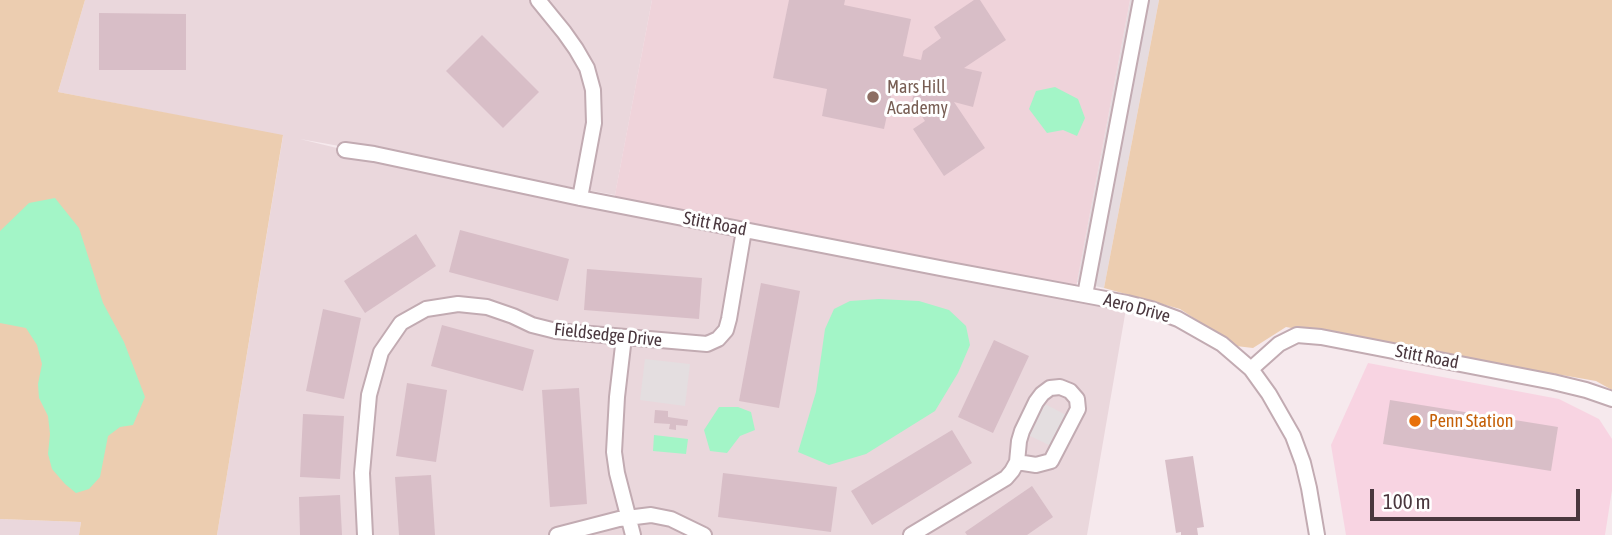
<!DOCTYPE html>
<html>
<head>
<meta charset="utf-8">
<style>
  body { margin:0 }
  #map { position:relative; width:1612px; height:535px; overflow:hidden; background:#f6e9ed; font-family:"Asap Condensed",sans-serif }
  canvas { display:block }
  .scale { position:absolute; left:1370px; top:489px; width:210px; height:32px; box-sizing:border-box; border:4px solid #4a373e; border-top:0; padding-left:9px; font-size:21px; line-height:24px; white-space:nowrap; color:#4a373e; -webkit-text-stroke:5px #fff; paint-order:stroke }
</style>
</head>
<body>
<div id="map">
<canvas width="1612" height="535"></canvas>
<div class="scale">100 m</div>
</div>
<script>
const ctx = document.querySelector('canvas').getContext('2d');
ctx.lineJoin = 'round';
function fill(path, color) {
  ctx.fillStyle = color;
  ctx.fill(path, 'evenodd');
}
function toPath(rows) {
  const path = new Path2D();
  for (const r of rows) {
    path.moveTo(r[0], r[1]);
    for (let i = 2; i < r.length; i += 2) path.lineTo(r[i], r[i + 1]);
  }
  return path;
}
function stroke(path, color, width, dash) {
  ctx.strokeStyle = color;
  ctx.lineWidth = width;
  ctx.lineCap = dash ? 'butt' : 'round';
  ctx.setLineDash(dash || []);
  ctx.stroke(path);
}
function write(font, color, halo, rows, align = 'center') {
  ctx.font = font + ' "Asap Condensed",sans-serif';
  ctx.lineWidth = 6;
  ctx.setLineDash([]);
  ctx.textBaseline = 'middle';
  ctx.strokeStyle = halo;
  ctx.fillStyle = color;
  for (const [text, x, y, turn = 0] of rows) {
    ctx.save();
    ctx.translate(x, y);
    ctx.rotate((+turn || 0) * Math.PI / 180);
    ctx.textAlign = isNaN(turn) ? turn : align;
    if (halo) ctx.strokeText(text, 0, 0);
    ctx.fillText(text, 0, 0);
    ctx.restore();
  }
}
fill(toPath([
  [85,0,652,0,615,195,300,139,345,150,1127,303,1087,535,217,535,283,136,58,92],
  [0,519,81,522,79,535,0,535]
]), '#ead7dc');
fill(toPath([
  [1368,363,1559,399,1599,419,1612,439,1612,490,1605,535,1346,535,1331,445]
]), '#f8d4e2');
fill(toPath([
  [1130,0,1159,0,1104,288,1077,282]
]), '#e5dbdf');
fill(toPath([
  [652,0,1130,0,1075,293,613,205]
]), '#efd3da');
fill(toPath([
  [0,0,85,0,58,92,283,135,217,535,79,535,81,522,0,519],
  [1159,0,1612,0,1612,390,1596,381,1286,327,1253,348,1236,346,1180,309,1104,288]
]), '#eccdb0');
fill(toPath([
  [645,359,690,364,685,406,640,400],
  [1043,403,1066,415,1051,446,1028,435]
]), '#e4dee0');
fill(toPath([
  [1055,87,1078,99,1085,118,1077,136,1063,130,1047,133,1029,109,1036,91],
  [55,198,79,228,103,303,124,342,145,397,133,425,120,427,108,436,100,477,89,489,76,493,65,484,52,469,48,454,50,434,48,416,39,398,38,384,42,364,37,345,26,328,0,323,0,231,29,203],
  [879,299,919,301,949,310,966,326,970,345,958,373,935,411,866,454,829,465,798,452,816,392,825,329,834,309,850,301],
  [719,407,738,407,751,412,755,430,740,436,727,453,710,451,704,430],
  [654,435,688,439,686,454,653,451]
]), '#a3f5c7');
fill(toPath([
  [789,0,845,0,844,5,911,19,903,56,921,60,923,51,941,38,934,27,974,0,980,0,1006,40,964,68,982,72,973,107,954,102,985,148,944,176,913,129,925,121,912,101,914,91,893,87,884,129,822,116,827,89,773,78],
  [99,13,186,14,186,70,99,70],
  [482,35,539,92,503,128,446,71],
  [460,230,569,259,558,301,449,272],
  [416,234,436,266,365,313,344,281],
  [587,269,702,278,699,319,584,310],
  [761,283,800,291,779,408,739,401],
  [323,309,361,318,344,399,306,391],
  [442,325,534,350,523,391,431,366],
  [994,340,1029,356,993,433,958,417],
  [407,383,447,390,436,462,396,456],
  [579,388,587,504,550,507,542,390],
  [1390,400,1558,427,1551,471,1383,444],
  [655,410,668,411,668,417,688,420,687,426,676,425,676,430,669,429,670,424,654,423],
  [303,414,344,416,340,479,300,477],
  [952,430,972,463,872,525,851,491],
  [1193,456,1204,527,1197,528,1198,535,1181,535,1181,532,1176,533,1165,460],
  [723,473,837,487,831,532,718,517],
  [431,475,435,535,399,535,395,477],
  [1032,486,1053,517,1027,535,967,535,965,532],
  [340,495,342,535,300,535,299,497]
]), '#d8bec7');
const minor = toPath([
  [538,0,564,32,576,49,587,68,593,90,594,123,580,198],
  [345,150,374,154,580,198,945,269,1127,303,1151,309,1178,319,1222,344,1251,369,1269,394,1293,436,1303,463,1309,488,1317,535],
  [1085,295,1141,0],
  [624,337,617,397,614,452,617,473,633,535],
  [1251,369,1279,344,1297,335,1321,337,1553,382,1586,390,1612,399],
  [365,535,362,473,369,395,381,352,401,323,426,309,458,304,487,307,513,316,532,325,556,331,707,344,718,339,726,330,729,319,744,230],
  [557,535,619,519,651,515,671,519,704,535],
  [911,535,1006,478,1012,471,1017,462,1019,441,1022,431,1036,402,1042,394,1050,388,1060,387,1070,391,1077,399,1078,409,1051,461,1036,465,1017,462]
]);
stroke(minor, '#c2abb2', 18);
stroke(minor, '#fff', 14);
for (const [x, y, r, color] of [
  [873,97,7,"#8d6e63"],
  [1415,421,7,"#e8710a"]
]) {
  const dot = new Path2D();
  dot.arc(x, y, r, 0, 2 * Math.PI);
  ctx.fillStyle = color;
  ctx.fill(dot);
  stroke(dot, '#fff', 2.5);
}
write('18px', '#785e54', '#fff', [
  ["Mars Hill",887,87],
  ["Academy",887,108]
], 'left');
write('18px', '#4a373e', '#fff', [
  ["Stitt Road",715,224,11],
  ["Aero Drive",1137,308,15],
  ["Fieldsedge Drive",608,335,6],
  ["Stitt Road",1427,357,11]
]);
write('18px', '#c56008', '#fff', [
  ["Penn Station",1429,421]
], 'left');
</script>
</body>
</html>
